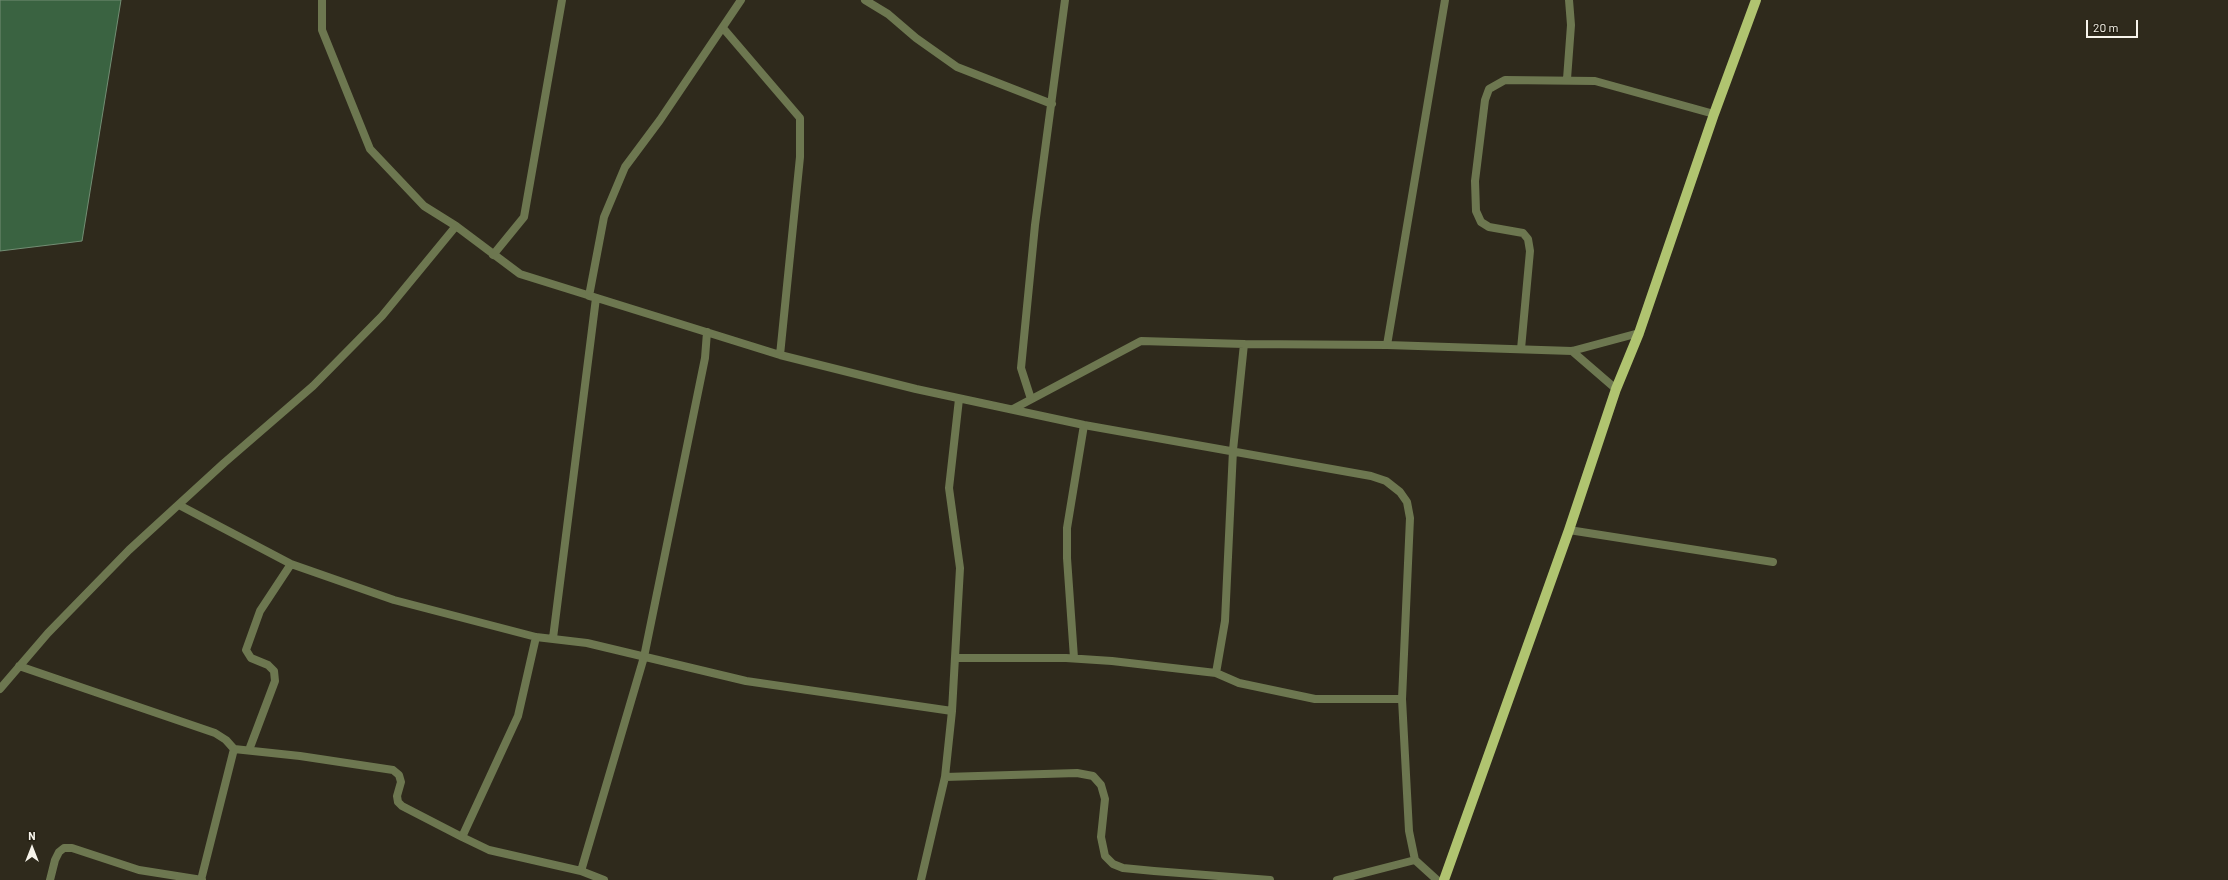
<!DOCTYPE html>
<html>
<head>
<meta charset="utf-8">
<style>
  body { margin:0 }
  #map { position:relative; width:2228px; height:880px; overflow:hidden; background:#2f2a1c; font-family:Barlow,sans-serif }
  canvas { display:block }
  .north { position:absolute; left:12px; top:828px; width:40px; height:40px; -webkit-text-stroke:3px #252013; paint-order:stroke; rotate:0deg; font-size:11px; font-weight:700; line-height:16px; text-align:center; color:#f7f4eb }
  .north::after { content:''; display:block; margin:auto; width:14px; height:18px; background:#f7f4eb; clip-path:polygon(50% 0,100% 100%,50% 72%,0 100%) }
  .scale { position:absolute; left:2086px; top:20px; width:52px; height:18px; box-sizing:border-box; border:2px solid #f7f4eb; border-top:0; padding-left:5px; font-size:12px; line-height:14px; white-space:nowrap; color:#f7f4eb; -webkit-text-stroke:3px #252013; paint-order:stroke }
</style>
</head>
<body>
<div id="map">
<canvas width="2228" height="880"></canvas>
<div class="north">N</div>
<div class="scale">20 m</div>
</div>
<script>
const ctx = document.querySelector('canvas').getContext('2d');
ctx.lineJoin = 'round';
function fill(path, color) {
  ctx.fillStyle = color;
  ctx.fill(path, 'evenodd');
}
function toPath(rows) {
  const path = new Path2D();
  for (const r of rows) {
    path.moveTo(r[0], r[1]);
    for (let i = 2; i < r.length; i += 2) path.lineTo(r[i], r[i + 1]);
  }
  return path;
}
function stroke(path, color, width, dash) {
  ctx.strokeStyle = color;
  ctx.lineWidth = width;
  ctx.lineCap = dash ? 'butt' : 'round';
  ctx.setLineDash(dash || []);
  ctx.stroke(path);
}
const water = toPath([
  [0,0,121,0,82,241,0,251,0,0]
]);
fill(water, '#3a6341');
stroke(water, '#738e74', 1);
stroke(toPath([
  [322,0,322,30,370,149,424,206,456,226,520,274,780,355,916,389,1084,425,1371,476,1386,481,1400,492,1407,502,1410,518,1402,699,1409,831,1415,860,1437,880],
  [865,0,888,14,916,38,957,67,1052,104],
  [723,28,800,118,800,157,780,355],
  [1567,79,1571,25,1569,0],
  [493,255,524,217,562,0],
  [1387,345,1445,0],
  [1521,349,1530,251,1528,239,1523,233,1489,227,1481,222,1476,211,1475,181,1485,100,1489,89,1505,80,1595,81,1714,114],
  [1572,351,1616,389],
  [1031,399,1021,368,1035,225,1065,0],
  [1013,409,1141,341,1244,344,1387,345,1572,351,1639,333],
  [179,505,291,564,394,600,536,637,587,643,746,681,952,711],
  [1569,530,1773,562],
  [553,638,596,298,589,296,604,217,625,167,660,120,741,0],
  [956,658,1066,658,1112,661,1216,673,1239,683,1315,699,1402,699],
  [1074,658,1067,558,1067,528,1084,425],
  [19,666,215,733,226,740,234,749,201,880],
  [1216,673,1225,621,1233,450,1244,344],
  [0,689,48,633,129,550,224,463,313,386,382,316,456,226],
  [234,749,300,756,393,770,399,775,401,782,397,796,398,802,402,806,462,837,518,716,536,637],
  [249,750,275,681,274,671,268,665,251,658,246,650,260,611,291,564],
  [945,777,1077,773,1093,776,1101,785,1105,799,1101,837,1105,856,1113,864,1123,868,1154,871,1270,880],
  [462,837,489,850,581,871,604,880],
  [581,871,644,657,705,358,707,332],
  [50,880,55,860,59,852,64,848,72,848,139,870,202,880],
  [921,880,945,777,952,711,960,568,949,488,959,399],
  [1337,880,1415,860]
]), '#6d7750', 8);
stroke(toPath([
  [1444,880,1569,530,1616,389,1639,333,1714,114,1756,0]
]), '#b0c470', 10);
</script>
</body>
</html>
